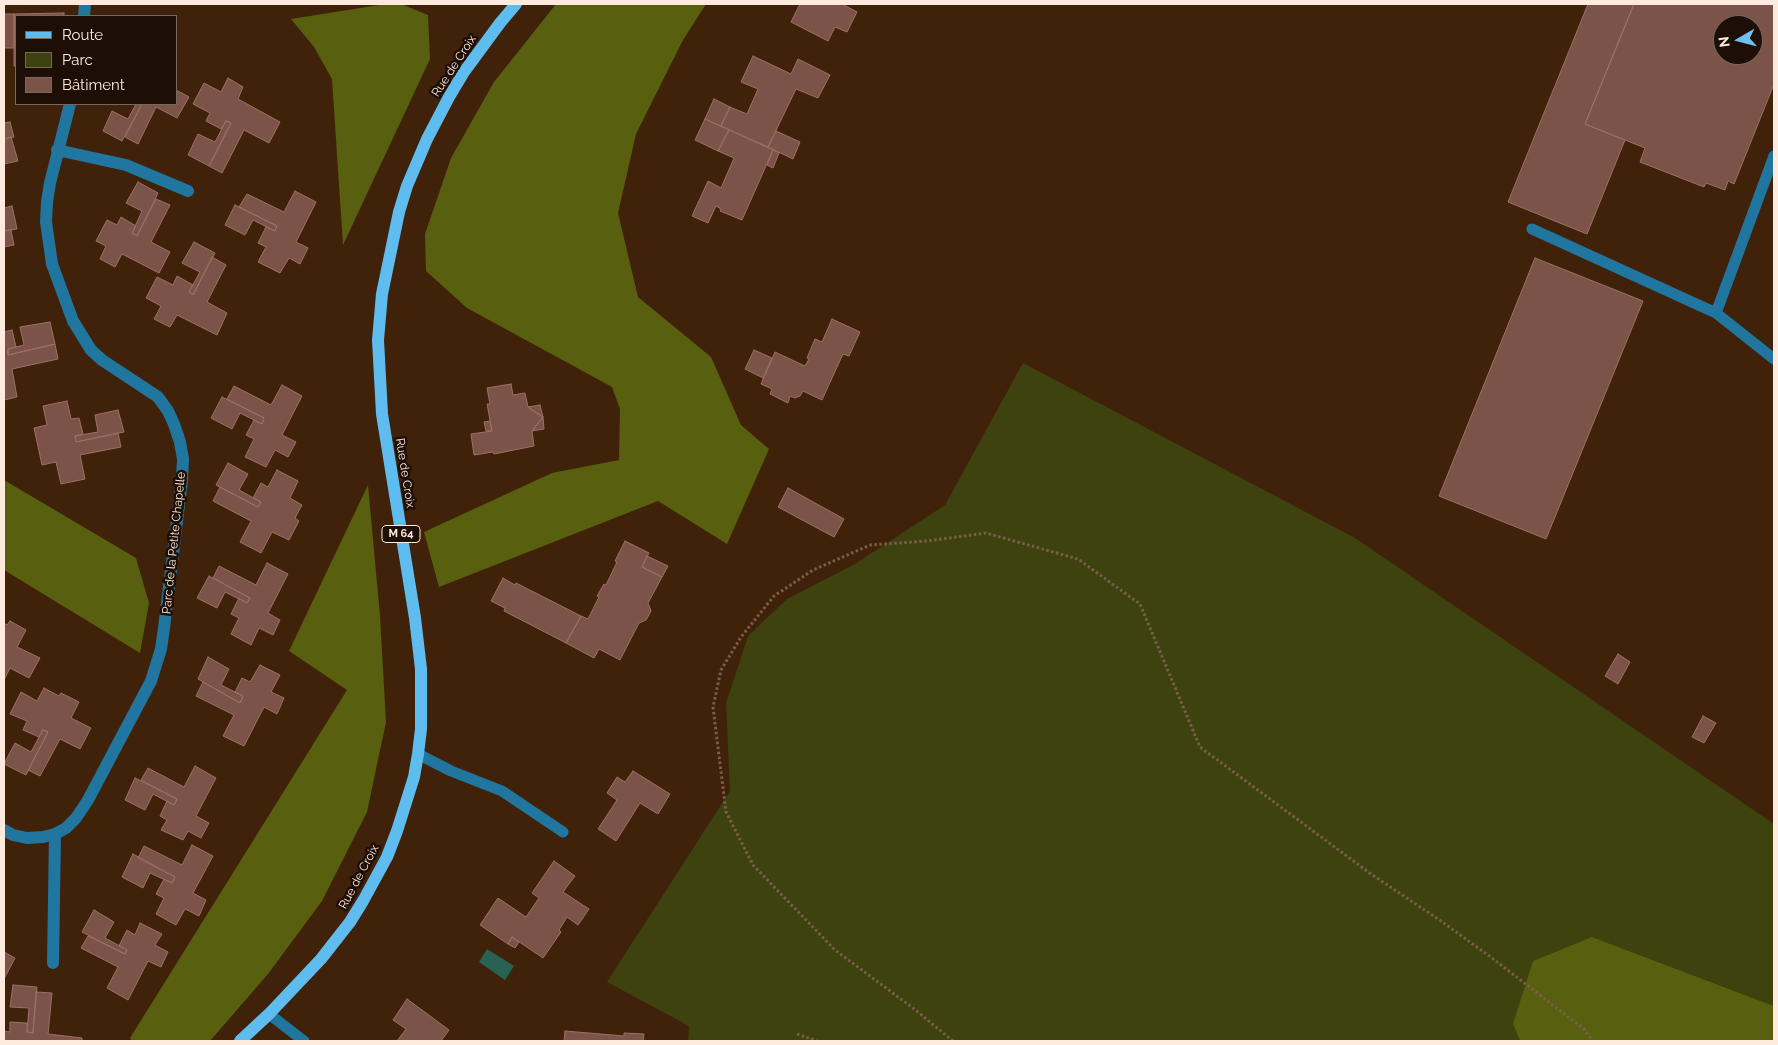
<!DOCTYPE html>
<html>
<head>
<meta charset="utf-8">
<style>
  body { margin:0 }
  #map { position:relative; width:1778px; height:1045px; overflow:hidden; background:#40220b; font-family:Raleway,sans-serif }
  canvas { display:block }
  .frame { position:absolute; inset:0; border:5px solid #ffeadd; pointer-events:none }
  .legend { position:absolute; left:15px; top:15px; width:162px; height:90px; box-sizing:border-box; background:#1d0f06; border:1px solid #77675c; margin:0; padding:6px 9px; list-style:none; font-size:15px; color:#ffeadd }
  .legend li { display:flex; align-items:center; gap:10px; height:25px }
  .legend b { width:25px; border:1px solid #77675c }
  .north { position:absolute; left:1713px; top:15px; width:50px; height:50px; box-sizing:border-box; background:#1d0f06; border:1px solid #77675c; border-radius:50%; rotate:262deg; font-size:14px; font-weight:700; line-height:20px; text-align:center; color:#ffeadd }
  .north::after { content:''; display:block; margin:auto; width:18px; height:22px; background:#6cc3f2; clip-path:polygon(50% 0,100% 100%,50% 72%,0 100%) }
</style>
</head>
<body>
<div id="map">
<canvas width="1778" height="1045"></canvas>
<div class="frame"></div>
<ul class="legend">
<li><b style="height:6px;background:#5ebcee"></b>Route</li>
<li><b style="height:14px;background:#3d420e"></b>Parc</li>
<li><b style="height:14px;background:#7c5348"></b>Bâtiment</li>
</ul>
<div class="north">N</div>
</div>
<script>
const ctx = document.querySelector('canvas').getContext('2d');
ctx.lineJoin = 'round';
function fill(path, color) {
  ctx.fillStyle = color;
  ctx.fill(path, 'evenodd');
}
function toPath(rows) {
  const path = new Path2D();
  for (const r of rows) {
    path.moveTo(r[0], r[1]);
    for (let i = 2; i < r.length; i += 2) path.lineTo(r[i], r[i + 1]);
  }
  return path;
}
function stroke(path, color, width, dash) {
  ctx.strokeStyle = color;
  ctx.lineWidth = width;
  ctx.lineCap = dash ? 'butt' : 'round';
  ctx.setLineDash(dash || []);
  ctx.stroke(path);
}
function write(font, color, halo, rows, align = 'center') {
  ctx.font = font + ' Raleway,sans-serif';
  ctx.lineWidth = 5;
  ctx.setLineDash([]);
  ctx.textBaseline = 'middle';
  ctx.strokeStyle = halo;
  ctx.fillStyle = color;
  for (const [text, x, y, turn = 0] of rows) {
    ctx.save();
    ctx.translate(x, y);
    ctx.rotate((+turn || 0) * Math.PI / 180);
    ctx.textAlign = isNaN(turn) ? turn : align;
    if (halo) ctx.strokeText(text, 0, 0);
    ctx.fillText(text, 0, 0);
    ctx.restore();
  }
}
fill(toPath([
  [1023,363,1355,538,1774,824,1774,1006,1592,937,1513,1024,1520,1041,688,1041,689,1026,607,982,730,791,726,703,748,636,787,599,855,564,945,505]
]), '#3d420e');
fill(toPath([
  [385,4,401,4,428,15,430,59,343,245,332,79,314,47,291,19],
  [556,4,706,4,683,40,636,134,618,213,638,297,711,357,741,425,769,449,727,544,658,501,439,587,424,532,552,473,619,460,620,409,612,387,467,308,426,271,425,234,451,158,494,82],
  [4,480,136,558,149,603,140,653,4,570],
  [368,485,380,616,386,722,367,812,322,901,268,974,210,1041,132,1041,130,1038,347,690,289,651],
  [1592,937,1774,1006,1774,1041,1520,1041,1513,1024,1533,961]
]), '#585f0e');
fill(toPath([
  [487,949,514,966,505,980,479,962]
]), '#286254');
const building = toPath([
  [800,4,845,4,844,5,857,12,847,32,835,27,828,41,791,22,800,4],
  [1588,4,1634,4,1585,124,1625,140,1587,234,1508,202,1588,4],
  [1634,4,1774,4,1774,84,1734,184,1728,181,1725,190,1706,183,1704,187,1640,162,1645,148,1585,124,1634,4],
  [1723,25,1753,25,1753,55,1723,55,1723,25],
  [64,13,64,16,16,16,16,66,14,66,14,14,64,13],
  [4,14,14,14,14,48,4,48,4,14],
  [753,56,791,74,798,59,830,75,818,98,796,89,768,147,721,126,730,107,747,114,758,89,741,82,753,56],
  [228,78,243,87,238,99,280,122,269,143,244,130,222,173,209,166,231,123,226,121,221,129,206,121,210,113,193,104,204,83,221,92,228,78],
  [176,90,189,97,177,118,156,107,138,144,125,137,142,104,176,104,176,90],
  [714,99,730,107,721,126,705,119,714,99],
  [136,104,142,104,122,141,103,131,112,111,128,119,136,104],
  [705,119,729,130,718,151,695,140,705,119],
  [226,121,231,123,209,166,188,155,198,134,215,142,226,121],
  [10,122,14,137,4,139,4,123,10,122],
  [729,130,773,150,742,220,720,211,721,209,716,206,708,223,692,216,708,181,721,188,734,158,718,151,729,130],
  [776,131,800,142,793,159,768,147,776,131],
  [11,137,18,161,4,164,4,139,11,137],
  [773,150,779,153,773,168,767,165,773,150],
  [138,182,158,193,137,236,132,233,142,211,126,203,138,182],
  [295,191,316,202,296,242,308,248,300,264,289,258,280,273,258,262,266,247,258,243,266,227,275,231,277,226,239,207,247,194,284,212,295,191],
  [156,199,170,205,151,242,170,252,159,273,122,254,115,267,100,259,106,246,96,241,107,220,117,225,121,217,136,226,132,233,137,236,156,199],
  [235,205,277,226,275,231,253,220,245,235,225,225,235,205],
  [12,206,17,229,4,231,4,208,12,206],
  [11,230,14,245,4,247,4,231,11,230],
  [194,242,215,253,193,295,189,292,200,272,182,263,194,242],
  [212,257,226,265,207,302,227,313,217,335,177,315,170,327,154,319,161,306,146,298,157,277,173,285,177,276,193,285,189,292,193,295,212,257],
  [1535,258,1643,301,1546,539,1439,496,1535,258],
  [832,319,860,332,849,356,843,354,822,400,803,391,800,396,795,398,790,396,788,403,770,394,772,389,761,384,775,352,805,366,809,359,807,358,815,339,822,342,832,319],
  [50,322,55,344,8,355,8,349,24,345,20,327,50,322],
  [12,330,16,347,8,349,8,355,55,344,58,359,12,369,17,397,4,400,4,332,12,330],
  [754,350,772,358,763,378,745,369,754,350],
  [511,384,513,395,525,393,528,407,543,417,532,431,534,446,494,454,493,452,474,455,471,434,492,431,487,404,490,404,487,388,511,384],
  [282,385,302,396,282,435,296,442,288,457,275,450,266,467,245,457,254,439,246,435,254,420,262,424,264,418,227,399,234,386,271,405,282,385],
  [222,397,264,418,262,424,240,413,232,429,211,418,222,397],
  [67,401,71,419,79,418,83,434,75,436,76,442,118,433,121,447,80,455,85,479,61,484,56,462,42,465,34,428,47,425,43,406,67,401],
  [540,405,543,417,528,407,540,405],
  [118,410,124,432,76,442,75,436,98,432,95,415,118,410],
  [543,417,544,429,532,431,543,417],
  [490,421,492,431,486,431,484,422,490,421],
  [228,463,248,474,239,490,261,502,258,507,216,485,228,463],
  [277,470,298,481,290,498,302,505,295,518,299,521,289,540,272,532,261,553,240,542,251,521,213,501,220,487,258,507,261,502,253,498,261,483,268,487,277,470],
  [788,488,844,519,834,537,778,507,788,488],
  [625,541,649,553,642,567,662,577,648,603,651,611,646,620,639,623,620,660,599,649,594,658,566,643,581,616,588,619,599,597,597,596,604,584,606,585,617,562,615,561,625,541],
  [647,556,668,566,662,577,642,567,647,556],
  [267,563,288,574,268,613,280,620,273,635,259,628,251,645,231,634,239,618,231,614,239,598,247,603,250,598,213,578,219,566,256,585,267,563],
  [209,576,250,598,247,603,225,592,217,608,197,598,209,576],
  [503,578,515,585,516,583,581,616,566,643,504,611,505,608,491,601,503,578],
  [10,621,26,630,17,647,40,658,29,678,10,668,4,680,4,623,7,625,10,621],
  [1618,654,1630,662,1618,684,1605,676,1618,654],
  [208,657,229,669,221,685,243,696,240,703,198,679,208,657],
  [260,665,280,675,271,692,284,698,277,714,264,707,244,746,223,736,234,715,196,696,203,682,240,703,243,696,235,692,242,678,250,682,260,665],
  [44,688,59,696,61,693,79,702,71,718,91,728,80,749,60,739,40,776,28,770,48,732,43,730,39,737,23,730,27,721,10,714,21,692,37,701,44,688],
  [1703,716,1716,723,1704,743,1692,737,1703,716],
  [43,730,48,732,26,775,4,764,15,743,31,752,43,730],
  [195,766,216,778,196,816,209,823,201,838,188,831,183,840,161,830,167,820,160,816,167,801,174,805,177,799,141,780,148,768,184,787,195,766],
  [633,771,670,794,658,814,640,803,616,841,598,829,617,800,607,793,617,777,625,782,633,771],
  [135,778,177,799,174,805,153,794,145,810,125,800,135,778],
  [192,845,213,856,193,893,206,900,199,916,185,909,176,925,156,914,164,898,156,894,164,879,172,883,175,877,138,858,144,846,182,865,192,845],
  [133,854,175,877,172,883,150,873,143,888,122,877,133,854],
  [554,861,575,876,563,892,589,909,578,925,567,917,559,930,561,932,543,958,512,937,508,944,480,925,498,898,526,917,539,898,532,893,554,861],
  [94,910,114,922,105,938,127,950,125,954,82,932,94,910],
  [140,923,162,934,155,945,168,952,161,967,148,961,128,1000,107,988,118,967,81,948,88,936,125,954,127,950,119,946,127,930,135,935,140,923],
  [512,937,519,942,515,948,508,944,512,937],
  [4,952,15,958,4,979,4,952],
  [13,985,37,987,33,1033,27,1032,29,1008,10,1007,13,985],
  [36,992,52,993,48,1034,82,1038,82,1041,4,1041,4,1031,10,1032,10,1022,27,1023,27,1032,33,1033,36,992],
  [407,999,449,1030,441,1041,397,1041,406,1029,393,1020,407,999],
  [565,1031,624,1036,624,1033,644,1034,643,1041,564,1041,565,1031]
]);
fill(building, '#7c5348');
stroke(building, '#9c7165', 1);
stroke(toPath([
  [797,1034,817,1041],
  [953,1041,913,1008,835,950,753,865,726,812,713,707,721,670,741,637,774,596,813,570,870,545,927,541,986,533,1078,559,1140,604,1200,747,1371,874,1441,921,1492,958,1584,1029,1593,1041]
]), '#7a5e4a', 3, [2.5, 2.5]);
stroke(toPath([
  [1532,229,1716,313,1774,359],
  [1716,313,1774,156],
  [418,754,451,771,502,791,563,832],
  [269,1014,304,1041]
]), '#21769f', 11);
stroke(toPath([
  [84,16,85,4],
  [57,150,126,165,188,191],
  [4,830,13,835,27,838,43,837,55,834,66,828,76,818,88,800,151,681,161,649,164,628,182,480,183,459,180,442,174,424,168,411,158,397,102,360,91,350,73,321,52,264,46,222,47,202,50,183,70,104],
  [53,963,55,834]
]), '#21769f', 12);
stroke(toPath([
  [240,1041,269,1014,321,959,350,922,363,901,387,857,397,831,414,777,418,754,421,729,421,669,415,618,382,414,378,340,382,294,399,212,407,186,427,139,449,97,464,72,500,23,516,4]
]), '#5ebcee', 12);
for (const [x, y, w] of [
  [401,534,38]
]) {
  const box = new Path2D();
  box.roundRect(x - w / 2, y - 8.5, w, 17, 4);
  ctx.fillStyle = '#1d0f06';
  ctx.fill(box);
  stroke(box, '#ffeadd', 1);
}
write('bold 11px', '#ffeadd', null, [
  ["M 64",401,534]
]);
write('12px', '#ffeadd', '#1d0f06', [
  ["Rue de Croix",454,66,-57],
  ["Rue de Croix",405,473,81],
  ["Parc de la Petite Chapelle",174,543,-84],
  ["Rue de Croix",359,877,-62]
]);
</script>
</body>
</html>
